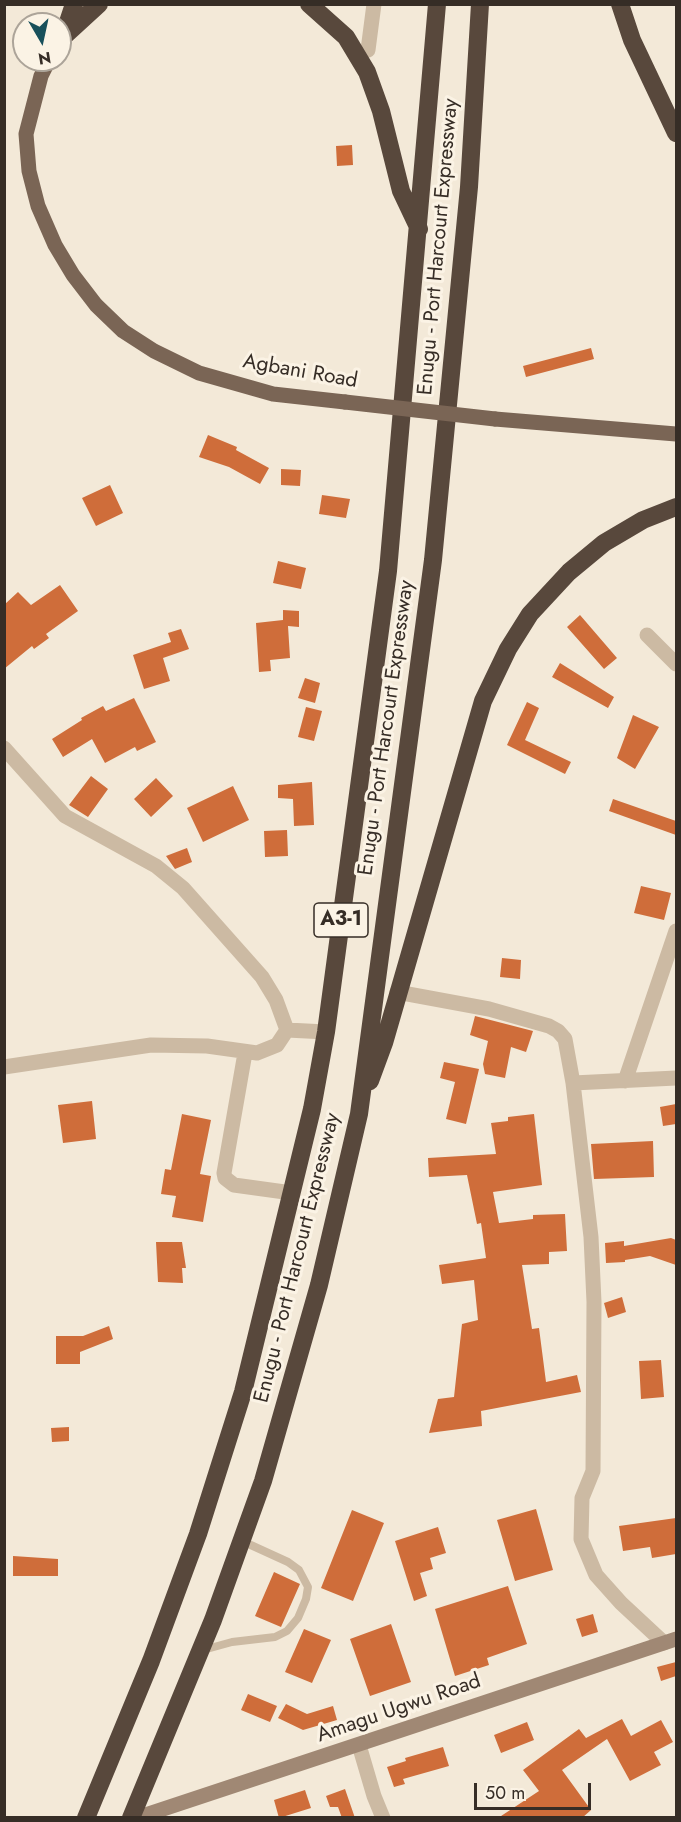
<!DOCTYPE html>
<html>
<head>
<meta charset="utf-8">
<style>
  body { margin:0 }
  #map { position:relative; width:681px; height:1822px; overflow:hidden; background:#f3e9d8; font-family:Jost,sans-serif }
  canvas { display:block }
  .frame { position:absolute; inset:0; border:6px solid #362d26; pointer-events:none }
  .north { position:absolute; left:12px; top:12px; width:60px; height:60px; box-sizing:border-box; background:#fbf3e5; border:2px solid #aca499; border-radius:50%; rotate:171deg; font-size:16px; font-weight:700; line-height:24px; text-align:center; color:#362d26 }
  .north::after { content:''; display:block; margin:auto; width:21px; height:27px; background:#18505b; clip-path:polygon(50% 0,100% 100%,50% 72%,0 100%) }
  .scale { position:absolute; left:474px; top:1783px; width:117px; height:27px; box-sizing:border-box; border:3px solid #362d26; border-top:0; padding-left:8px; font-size:18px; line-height:21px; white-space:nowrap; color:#362d26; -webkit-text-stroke:4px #fbf3e5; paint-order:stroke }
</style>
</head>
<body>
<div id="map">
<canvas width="681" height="1822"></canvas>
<div class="frame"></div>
<div class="north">N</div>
<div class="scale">50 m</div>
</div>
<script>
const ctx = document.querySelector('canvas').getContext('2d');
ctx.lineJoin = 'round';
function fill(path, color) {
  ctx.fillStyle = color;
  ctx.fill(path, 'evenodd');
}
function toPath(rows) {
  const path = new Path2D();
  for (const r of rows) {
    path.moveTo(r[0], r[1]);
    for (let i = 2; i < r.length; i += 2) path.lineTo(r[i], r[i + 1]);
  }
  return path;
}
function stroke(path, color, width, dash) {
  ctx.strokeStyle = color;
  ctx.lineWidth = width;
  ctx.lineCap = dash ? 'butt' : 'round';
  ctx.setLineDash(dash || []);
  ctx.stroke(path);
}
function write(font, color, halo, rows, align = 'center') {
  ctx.font = font + ' Jost,sans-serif';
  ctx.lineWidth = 6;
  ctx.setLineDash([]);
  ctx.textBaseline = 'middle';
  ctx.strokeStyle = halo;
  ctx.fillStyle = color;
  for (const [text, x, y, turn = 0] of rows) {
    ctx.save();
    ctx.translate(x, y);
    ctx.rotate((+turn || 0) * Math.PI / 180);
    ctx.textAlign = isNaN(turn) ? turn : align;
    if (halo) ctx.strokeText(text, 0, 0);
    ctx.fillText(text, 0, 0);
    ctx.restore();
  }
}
fill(toPath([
  [352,145,353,165,337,166,336,146],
  [591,348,594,359,526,377,523,366],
  [208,435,237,447,236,450,269,468,260,484,229,467,199,457],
  [281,469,301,470,300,486,281,485],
  [110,485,123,513,96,526,82,498],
  [322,495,350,499,346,518,319,514],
  [278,561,306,568,301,589,273,583],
  [60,585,78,611,46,634,49,638,34,649,32,646,4,669,4,605,18,592,31,605],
  [283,610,299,611,299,627,288,626,290,658,270,660,271,671,259,672,256,623,283,620],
  [580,615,617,658,604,669,567,627],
  [181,629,189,649,163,658,170,681,144,689,133,655,171,642,168,633],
  [560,663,614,697,608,708,552,677],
  [305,678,320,683,315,703,298,698],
  [134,698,156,742,137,751,135,747,105,763,92,739,63,757,52,739,82,720,81,718,103,706,106,711],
  [527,702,539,708,525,740,571,762,565,774,507,745],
  [306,707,322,711,314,741,298,737],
  [633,715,659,727,635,769,617,758],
  [91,776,108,789,88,817,69,805],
  [156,778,173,796,151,817,134,799],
  [312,782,314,825,294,826,293,799,278,798,278,785],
  [233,786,249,820,203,842,187,808],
  [613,799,676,821,676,835,609,811],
  [287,830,288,856,265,857,264,831],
  [187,848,192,862,175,869,166,856],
  [641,886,671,893,664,920,634,913],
  [502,958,521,960,520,979,500,977],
  [475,1016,533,1031,526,1052,511,1047,505,1078,485,1074,483,1064,488,1041,470,1035],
  [444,1062,479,1069,466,1124,446,1119,455,1082,440,1078],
  [92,1101,96,1139,63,1143,58,1105],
  [676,1104,676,1124,663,1126,660,1107],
  [182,1114,211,1120,200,1174,211,1176,203,1222,172,1217,176,1196,161,1194,165,1169,171,1170],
  [534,1114,542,1185,493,1192,499,1223,533,1219,533,1215,565,1214,567,1251,549,1252,549,1264,522,1265,532,1329,539,1328,546,1382,577,1375,581,1392,481,1411,482,1426,429,1433,438,1399,454,1397,462,1324,478,1320,474,1280,442,1284,439,1265,486,1258,481,1223,477,1224,467,1175,429,1177,428,1158,496,1154,491,1123,508,1121,508,1117],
  [653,1141,654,1177,594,1179,591,1144],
  [671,1238,676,1240,676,1265,650,1256,625,1260,625,1262,606,1263,605,1243,624,1241,624,1246],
  [156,1242,182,1242,186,1268,182,1268,183,1283,158,1282],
  [622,1297,626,1312,608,1318,604,1303],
  [109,1326,113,1339,80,1352,80,1364,56,1364,56,1336,83,1336],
  [661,1360,664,1397,641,1399,639,1361],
  [69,1427,69,1441,52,1442,51,1428],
  [536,1509,553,1570,515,1581,497,1520],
  [352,1510,384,1523,353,1601,321,1588],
  [676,1518,676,1554,652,1558,650,1547,623,1551,619,1526],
  [438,1527,446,1553,430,1558,433,1569,420,1573,427,1596,414,1601,395,1541],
  [13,1556,58,1559,58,1576,13,1576],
  [274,1572,300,1584,281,1627,255,1616],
  [508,1586,527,1644,487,1658,489,1665,455,1676,435,1609],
  [593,1614,598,1632,582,1637,576,1619],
  [391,1624,411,1682,370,1696,350,1639],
  [304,1629,331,1640,312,1683,285,1672],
  [676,1662,676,1676,661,1681,657,1667],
  [248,1694,277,1706,270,1722,241,1710],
  [286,1704,307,1714,333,1706,337,1720,303,1730,278,1718],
  [622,1719,631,1736,661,1720,673,1742,654,1752,661,1765,630,1781,607,1739,562,1770,591,1810,582,1818,498,1818,539,1791,523,1770,579,1729,586,1738],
  [527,1722,534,1740,501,1753,494,1735],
  [443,1747,449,1766,403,1779,405,1784,394,1787,387,1767,406,1761,405,1758],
  [345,1789,355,1818,342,1818,338,1807,330,1807,326,1796],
  [305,1790,311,1808,279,1818,274,1800]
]), '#cf6d3a');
stroke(toPath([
  [203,1650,232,1642,275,1637,287,1631,298,1618,306,1599,308,1587,299,1570,288,1562,242,1541]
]), '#ccbaa3', 8);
stroke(toPath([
  [368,50,374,4],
  [647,635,676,664],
  [4,748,65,816,156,866,183,888,262,977,276,1000,287,1030,277,1045,257,1053,207,1046,151,1045,4,1067],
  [397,992,489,1009,549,1026,558,1031,565,1039,573,1083,676,1078],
  [287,1030,326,1032],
  [245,1053,224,1173,225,1178,234,1185,292,1193],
  [625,1081,676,931],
  [573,1083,591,1237,594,1302,593,1471,582,1498,581,1539,596,1575,621,1603,664,1643],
  [359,1745,374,1796,383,1818]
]), '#ccbaa3', 15);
stroke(toPath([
  [136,1818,676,1639]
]), '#a08874', 15);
stroke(toPath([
  [49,60,41,76,26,134,29,171,38,206,55,245,73,275,96,305,123,331,154,351,199,373,273,394,345,402],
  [495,419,676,434]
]), '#7a6555', 15);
stroke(toPath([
  [309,4,346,37,367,72,381,111,401,191,419,229],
  [620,4,632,40,676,133],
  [63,37,99,4],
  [63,37,74,4],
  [370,1081,384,1043,483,701,508,649,530,614,569,572,604,543,643,520,676,507],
  [86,1818,151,1661,198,1534,243,1392,312,1109,326,1032,388,571,437,4],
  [131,1818,213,1620,263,1481,319,1285,359,1114,433,560,469,187,480,4]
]), '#58483c', 18);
stroke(toPath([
  [345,402,495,419]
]), '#7a6555', 15);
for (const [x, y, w] of [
  [341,920,54]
]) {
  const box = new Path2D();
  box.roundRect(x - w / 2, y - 17, w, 34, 4.5);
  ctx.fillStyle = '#fbf3e5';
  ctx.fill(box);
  stroke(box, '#362d26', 1.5);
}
write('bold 20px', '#362d26', null, [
  ["A3-1",341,920]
]);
write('21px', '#362d26', '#fbf3e5', [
  ["Enugu - Port Harcourt Expressway",439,247,-85],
  ["Agbani Road",300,372,10],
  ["Enugu - Port Harcourt Expressway",387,728,-82],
  ["Enugu - Port Harcourt Expressway",298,1258,-76],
  ["Amagu Ugwu Road",399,1709,-19]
]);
</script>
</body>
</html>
